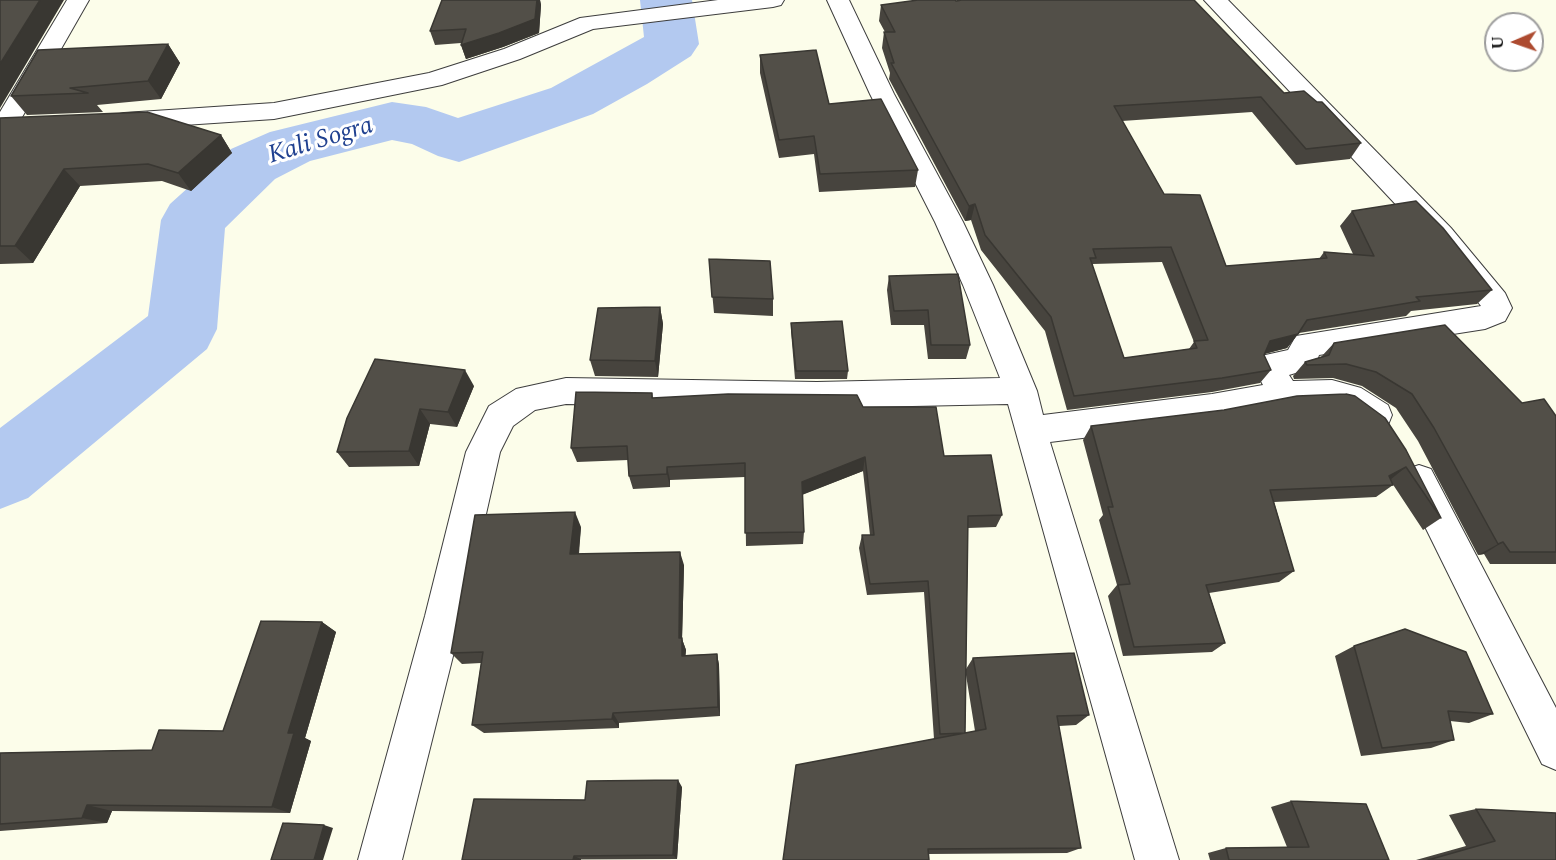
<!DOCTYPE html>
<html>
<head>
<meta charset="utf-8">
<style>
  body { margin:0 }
  #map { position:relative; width:1556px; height:860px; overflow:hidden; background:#fcfdea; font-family:Spectral,serif }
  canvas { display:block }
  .north { position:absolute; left:1484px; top:12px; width:60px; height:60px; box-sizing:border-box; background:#fff; border:2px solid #9d9d9d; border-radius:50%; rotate:268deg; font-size:16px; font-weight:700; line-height:24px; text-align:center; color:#0a0a0a }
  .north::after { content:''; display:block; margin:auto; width:21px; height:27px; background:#ad4b30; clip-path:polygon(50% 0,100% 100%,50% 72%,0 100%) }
</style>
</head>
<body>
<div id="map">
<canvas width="1556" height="860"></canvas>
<div class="north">U</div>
</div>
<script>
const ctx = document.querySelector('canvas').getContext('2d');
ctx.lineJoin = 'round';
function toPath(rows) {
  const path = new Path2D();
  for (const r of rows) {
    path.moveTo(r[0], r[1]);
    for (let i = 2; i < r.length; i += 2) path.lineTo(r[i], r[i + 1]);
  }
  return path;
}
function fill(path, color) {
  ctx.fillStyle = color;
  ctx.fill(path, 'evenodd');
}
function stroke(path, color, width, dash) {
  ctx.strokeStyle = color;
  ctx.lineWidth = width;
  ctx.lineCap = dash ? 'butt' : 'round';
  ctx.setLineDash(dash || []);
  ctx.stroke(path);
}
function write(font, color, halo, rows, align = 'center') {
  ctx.font = font + ' Spectral,serif';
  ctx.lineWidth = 6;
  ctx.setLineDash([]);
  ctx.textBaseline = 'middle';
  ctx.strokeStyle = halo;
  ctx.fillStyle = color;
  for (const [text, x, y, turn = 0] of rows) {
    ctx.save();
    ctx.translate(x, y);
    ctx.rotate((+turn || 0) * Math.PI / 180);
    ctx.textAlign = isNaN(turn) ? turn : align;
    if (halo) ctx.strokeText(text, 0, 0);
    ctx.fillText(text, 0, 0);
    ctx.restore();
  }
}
fill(toPath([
  [640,0,692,0,699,44,691,56,647,84,593,114,459,162,438,156,412,144,392,140,310,161,275,179,225,228,217,329,207,349,28,498,0,509,0,428,148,316,161,220,170,204,231,149,270,132,392,102,426,107,458,118,551,88,644,37,640,0]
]), '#b3c9f0');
const minor = toPath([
  [67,0,89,0,9,140,0,143,0,112,67,0],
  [718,0,784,0,781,5,773,7,593,29,520,59,442,85,274,119,124,129,115,127,111,121,115,115,124,113,274,103,429,73,504,49,580,18,718,0],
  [827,0,849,0,894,94,963,222,993,285,1037,391,1043,415,1212,394,1263,385,1255,370,1261,356,1288,350,1296,336,1481,306,1431,242,1204,0,1228,0,1451,228,1505,293,1512,308,1505,321,1485,329,1319,355,1315,367,1289,375,1293,381,1332,380,1361,388,1388,405,1392,415,1388,425,1376,429,1364,425,1341,408,1332,406,1284,408,1212,422,1050,442,1179,860,1135,860,1008,404,817,408,566,404,535,410,513,426,500,452,463,616,402,860,358,860,425,616,466,452,489,406,516,389,566,378,817,382,1000,378,963,285,935,222,870,94,827,0],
  [1419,465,1431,469,1556,708,1556,770,1542,764,1402,480,1407,469,1419,465]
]);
stroke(minor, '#3d3d3d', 2);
fill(minor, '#fff');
fill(toPath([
  [442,0,540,0,541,5,539,33,503,47,466,59,461,45,461,43,435,45,430,31],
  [956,1,1284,93,1361,143,1350,159,1296,165,1252,112,1122,121,1164,194,1226,266,1319,259,1324,252,1353,254,1340,226,1352,211,1492,290,1477,304,1411,311,1406,316,1299,333,1287,348,1265,354,1264,355,1271,370,1260,383,1212,392,1067,410,1045,331,981,250,971,220,965,221,889,79,890,73,882,48,884,32,885,32,879,21,881,5],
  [1162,262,1194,342,1189,349,1124,358,1092,266,1093,264],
  [168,44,180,63,161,99,97,105,103,112,27,115,11,96],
  [760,55,829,104,918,170,915,187,819,192,814,154,779,158,760,73],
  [0,118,221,135,232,153,191,191,162,181,80,186,33,263,0,264],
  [709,259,773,299,773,316,714,313],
  [889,276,970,345,966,359,928,359,924,325,891,325,887,290],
  [660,307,663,324,658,377,595,376,590,360],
  [791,323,848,371,847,379,795,379,791,331],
  [1334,343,1522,403,1556,416,1556,564,1490,564,1484,554,1478,555,1418,441,1396,408,1362,386,1333,378,1294,379,1293,376,1305,362,1321,357],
  [474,386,457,427,430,424,419,466,349,467,337,452,347,418],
  [652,393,653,398,863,407,944,456,1002,515,996,527,968,528,966,669,973,658,1089,715,1076,725,1059,726,1081,848,1067,853,929,854,783,860,934,739,924,592,867,595,859,548,862,535,870,535,863,471,802,495,804,532,803,544,746,546,745,477,670,480,670,487,633,489,629,476,628,460,577,462,571,448],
  [966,675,975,731,965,733],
  [1385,418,1441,518,1423,530,1392,483,1393,485,1376,497,1274,502,1294,571,1279,582,1209,593,1225,643,1212,652,1123,656,1108,596,1117,585,1099,520,1103,515,1083,440,1091,426],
  [581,527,579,554,684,565,682,639,686,650,685,655,717,654,719,665,720,716,619,723,619,728,484,733,472,725,481,663,462,664,451,653],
  [322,622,336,632,305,738,311,741,290,813,112,811,107,823,0,831,0,753,152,750,223,731],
  [1354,646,1493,714,1469,723,1450,721,1454,740,1431,748,1361,756,1335,656],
  [682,787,677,859,462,860,585,800],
  [1291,801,1389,860,1210,860,1208,853,1226,848,1287,847,1271,807],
  [1476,809,1556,860,1416,860,1466,846,1449,815]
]), '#47443e');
fill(toPath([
  [40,0,64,0,0,108,0,64],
  [537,0,540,0,541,5,539,33,503,47,466,59,461,45],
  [168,44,180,63,161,99,148,81],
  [221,135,232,153,191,191,178,173],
  [64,169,80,186,33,263,15,246],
  [975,204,971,220,965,221,969,206],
  [660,307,663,324,658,377,655,361],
  [1298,334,1287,348,1259,355,1270,341],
  [465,370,474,386,457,427,448,412],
  [420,409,430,424,419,466,409,451],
  [865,457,863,471,801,495,802,482],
  [667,467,670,480,670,487,667,474],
  [1406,467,1390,480,1389,476],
  [575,512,581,527,577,568,570,554],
  [1503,542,1484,554,1478,555,1498,544],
  [680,552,684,565,682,639,686,650,685,666,682,656,679,638],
  [322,622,336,632,305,738,311,741,290,813,272,807,288,733],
  [717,654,719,665,720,716,718,707],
  [613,713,619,723,619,728,612,719],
  [678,780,682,787,677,859,673,855],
  [87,805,112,811,107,823,82,818],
  [324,825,333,828,323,860,314,860],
  [574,856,581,859,581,860,573,860]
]), '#393732');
const building = toPath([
  [0,0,40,0,0,64,0,0],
  [442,0,537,0,535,19,499,33,461,45,466,29,430,31,442,0],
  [918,0,955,0,956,1,962,0,1194,0,1284,93,1304,91,1317,102,1322,102,1361,143,1306,149,1261,97,1114,106,1164,194,1200,195,1226,266,1327,258,1324,252,1374,256,1352,211,1416,201,1443,228,1492,290,1416,297,1420,301,1307,320,1298,334,1270,341,1264,355,1271,370,1222,378,1074,396,1051,317,985,235,975,204,969,206,891,63,894,63,884,32,895,32,881,5,918,0],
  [1171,247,1208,340,1194,341,1197,348,1124,358,1090,258,1096,258,1093,249,1171,247],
  [168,44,148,81,70,88,88,93,11,96,38,50,168,44],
  [816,50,829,104,881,99,918,170,820,174,814,136,779,140,760,55,816,50],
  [147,112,221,135,178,173,148,164,64,169,15,246,0,246,0,118,147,112],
  [709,259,770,261,773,299,712,297,709,259],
  [958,274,970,345,931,345,928,310,894,311,889,276,958,274],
  [660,307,655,361,590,360,598,308,660,307],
  [842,321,848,371,796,371,791,323,842,321],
  [1445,325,1522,403,1544,399,1556,416,1556,552,1510,552,1503,542,1498,544,1434,428,1412,394,1376,372,1346,364,1307,365,1305,362,1329,355,1334,343,1445,325],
  [375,359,465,370,448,412,420,409,409,451,337,452,347,418,375,359],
  [576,392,652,393,652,398,728,394,857,395,863,407,936,407,944,456,991,455,1002,515,968,516,965,733,940,734,928,581,870,584,862,535,874,535,865,457,802,482,804,532,745,533,745,463,667,467,667,474,629,476,627,446,571,448,576,392],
  [1346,394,1355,396,1385,418,1406,450,1441,518,1406,467,1389,476,1393,485,1270,490,1294,571,1206,585,1225,643,1134,647,1118,585,1130,584,1108,507,1113,507,1091,426,1224,410,1297,396,1346,394],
  [575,512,570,554,680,552,679,638,682,638,682,656,717,654,718,707,613,713,612,719,472,725,483,652,451,653,475,515,575,512],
  [261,621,322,622,288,733,294,733,272,807,87,805,82,818,0,824,0,753,152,750,159,730,223,731,261,621],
  [1405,629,1466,652,1493,714,1448,711,1454,740,1382,748,1354,646,1405,629],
  [1074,653,1089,715,1057,716,1081,848,928,849,929,860,783,860,796,765,986,729,973,658,1074,653],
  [678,780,673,855,574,856,573,860,462,860,474,799,585,800,587,781,678,780],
  [1291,801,1366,804,1389,860,1229,860,1226,848,1309,847,1291,801],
  [1476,809,1556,813,1556,860,1428,860,1495,841,1476,809],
  [283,823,324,825,314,860,271,860,283,823]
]);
fill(building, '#524f48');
stroke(building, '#393732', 1.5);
write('italic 26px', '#204190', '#fff', [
  ["Kali Sogra",321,142,-17]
]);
</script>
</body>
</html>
